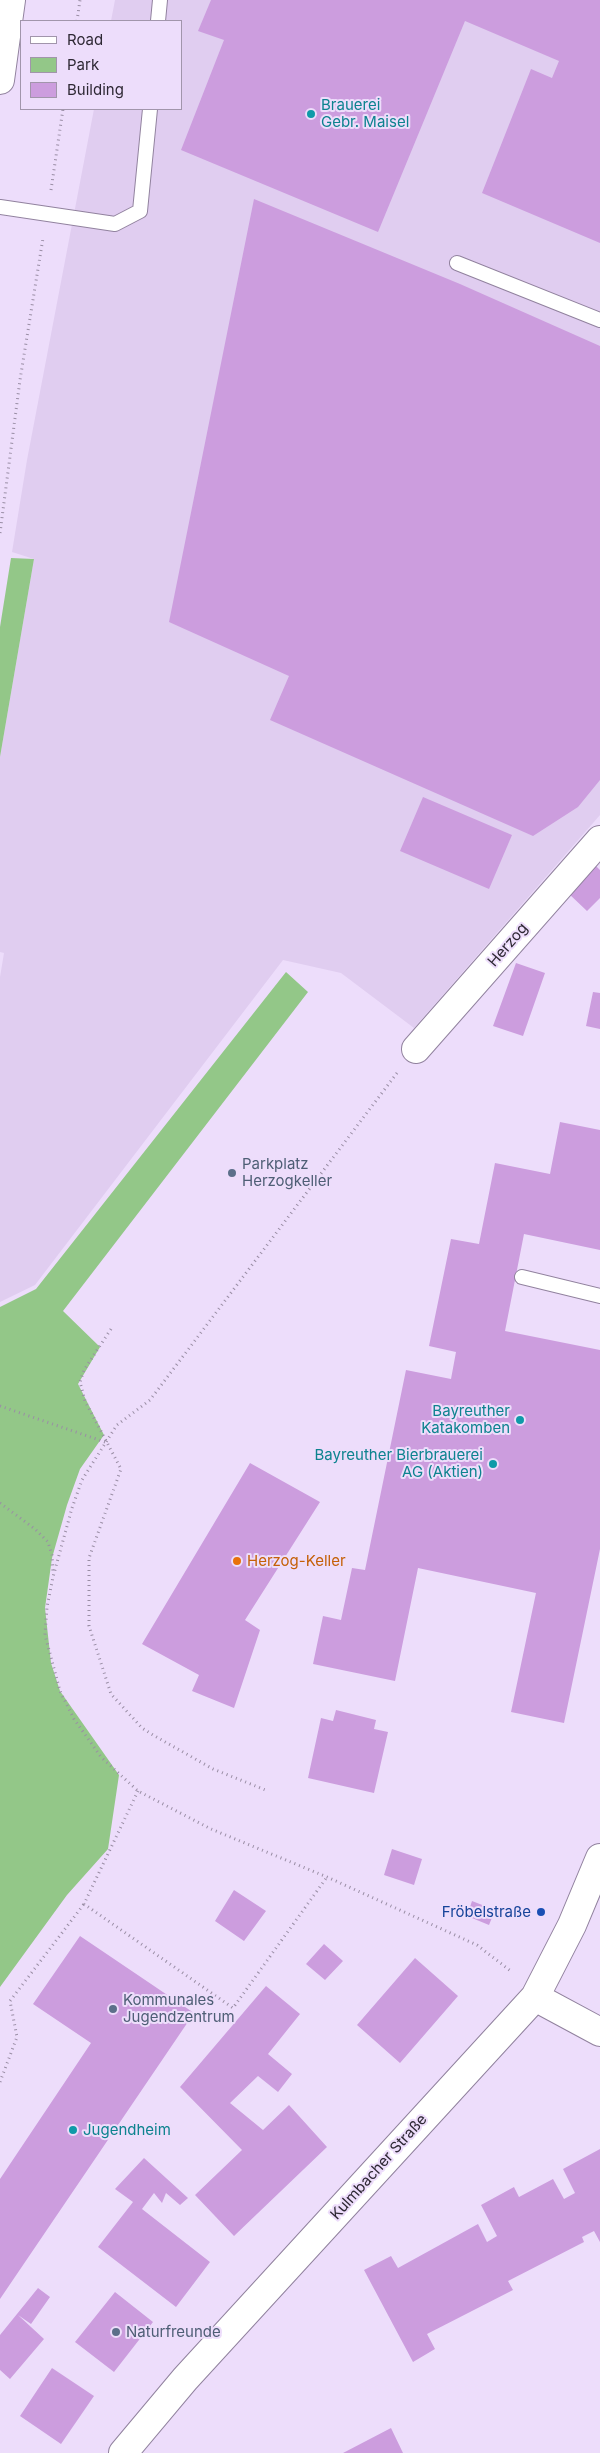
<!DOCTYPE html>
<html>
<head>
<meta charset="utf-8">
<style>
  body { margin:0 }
  #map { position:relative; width:600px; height:2453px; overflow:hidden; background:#edddfb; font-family:Inter,sans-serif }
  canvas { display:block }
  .legend { position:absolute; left:20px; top:20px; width:162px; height:90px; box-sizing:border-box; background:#edddfb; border:1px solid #a195ab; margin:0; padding:6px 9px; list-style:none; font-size:15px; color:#2e2834 }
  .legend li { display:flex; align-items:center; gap:10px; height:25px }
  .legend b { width:25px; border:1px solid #a195ab }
</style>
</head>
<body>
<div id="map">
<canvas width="600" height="2453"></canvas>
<ul class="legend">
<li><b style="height:6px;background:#fff"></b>Road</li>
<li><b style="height:14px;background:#93c788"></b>Park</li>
<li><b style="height:14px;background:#cc9dde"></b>Building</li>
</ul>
</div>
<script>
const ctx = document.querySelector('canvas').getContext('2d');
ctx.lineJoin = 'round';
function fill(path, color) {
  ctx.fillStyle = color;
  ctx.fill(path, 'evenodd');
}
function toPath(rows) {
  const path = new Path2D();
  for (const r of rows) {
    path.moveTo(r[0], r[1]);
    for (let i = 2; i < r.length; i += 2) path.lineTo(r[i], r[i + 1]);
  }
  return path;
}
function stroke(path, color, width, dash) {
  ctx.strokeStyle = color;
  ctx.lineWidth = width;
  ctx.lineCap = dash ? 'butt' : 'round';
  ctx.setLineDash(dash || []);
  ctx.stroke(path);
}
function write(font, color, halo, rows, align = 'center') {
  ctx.font = font + ' Inter,sans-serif';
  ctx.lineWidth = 4;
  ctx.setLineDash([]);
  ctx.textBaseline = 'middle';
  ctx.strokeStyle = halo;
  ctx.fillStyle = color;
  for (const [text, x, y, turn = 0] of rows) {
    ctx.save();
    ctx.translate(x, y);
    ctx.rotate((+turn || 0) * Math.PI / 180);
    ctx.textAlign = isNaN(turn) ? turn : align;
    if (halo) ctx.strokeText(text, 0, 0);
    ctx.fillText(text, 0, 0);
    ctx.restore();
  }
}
fill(toPath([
  [115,0,600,0,600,815,414,1028,341,973,283,960,35,1285,0,1302,0,977,4,953,0,952,0,757,34,559,12,552,27,460,94,109,181,109,181,21,111,21]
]), '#e0cdf0');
fill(toPath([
  [11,558,34,559,0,757,0,627],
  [286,972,308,992,63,1311,100,1347,78,1384,104,1435,80,1469,67,1505,52,1558,45,1608,51,1663,60,1691,119,1775,108,1849,67,1895,0,1987,0,1307,36,1289]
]), '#93c788');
fill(toPath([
  [211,0,600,0,600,243,482,193,531,69,552,78,559,61,465,21,378,232,181,150,224,40,198,31],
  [254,199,460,284,600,346,600,780,578,807,533,836,270,720,289,676,169,622],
  [423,797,512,835,489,889,400,851],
  [594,864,600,870,600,898,587,911,567,892],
  [516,963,545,973,523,1036,493,1026],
  [593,992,600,993,600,1029,586,1026],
  [560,1122,600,1130,600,1250,524,1234,505,1331,600,1350,600,1549,564,1723,511,1712,536,1593,418,1568,395,1681,313,1664,323,1616,341,1620,352,1568,365,1570,406,1370,451,1379,456,1352,429,1346,451,1239,479,1244,495,1163,550,1174],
  [250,1463,320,1502,245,1620,260,1630,234,1708,192,1691,199,1675,142,1644],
  [336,1710,376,1720,374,1729,388,1732,374,1793,308,1778,321,1718,333,1721],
  [392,1849,422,1859,414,1885,384,1875],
  [234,1890,266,1911,244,1941,215,1921],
  [472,1901,495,1910,489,1925,467,1916],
  [80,1936,194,2013,0,2299,0,2179,91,2043,33,2004],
  [324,1944,343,1961,325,1980,306,1964],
  [415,1958,458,1996,400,2063,357,2025],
  [266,1986,300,2014,268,2054,292,2074,278,2092,258,2076,230,2103,263,2130,289,2105,327,2147,234,2236,195,2195,242,2150,180,2087],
  [600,2149,600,2242,594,2231,582,2237,584,2242,508,2281,513,2290,427,2334,435,2349,413,2362,364,2270,391,2256,398,2268,478,2224,487,2242,497,2236,481,2205,514,2187,519,2197,553,2179,564,2199,575,2193,563,2169],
  [144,2158,188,2198,180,2205,166,2193,162,2203,154,2193,142,2209,210,2262,176,2307,98,2247,133,2202,115,2189],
  [38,2288,50,2297,31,2324,18,2315,44,2339,10,2379,0,2370,0,2335],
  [115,2292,153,2322,114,2372,75,2342],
  [52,2368,94,2396,61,2444,20,2416],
  [391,2428,403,2453,343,2453]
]), '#cc9dde');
const service = toPath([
  [158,21,160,0],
  [0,207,115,224,140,211,150,109],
  [457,263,600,320],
  [522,1277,600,1296]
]);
const minor = toPath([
  [416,1049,600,840],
  [535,1997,600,2032],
  [123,2453,185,2379,535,1997,572,1925,600,1858]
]);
const primary = toPath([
  [0,80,11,0]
]);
stroke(service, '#91829e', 16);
stroke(minor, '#91829e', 30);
stroke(primary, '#91829e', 30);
stroke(toPath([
  [77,21,80,0],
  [51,190,63,109],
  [0,533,20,380,43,238],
  [397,1073,150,1400,117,1425,106,1442,82,1480,72,1508,53,1577,47,1607,45,1635,60,1691,74,1719,101,1757,138,1791,211,1829,327,1877,477,1945,512,1972],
  [111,1329,84,1370,80,1382,85,1401,121,1469,89,1558,89,1626,111,1694,142,1728,153,1735,213,1769,268,1791],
  [0,1406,105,1442],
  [0,1503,35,1529,48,1542,52,1555,53,1574],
  [138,1791,84,1904,233,2008,327,1877],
  [0,2082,17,2037,10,2001,84,1904]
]), '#9a8ea5', 3, [1, 4]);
stroke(service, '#fff', 14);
stroke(minor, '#fff', 28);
stroke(primary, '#fff', 28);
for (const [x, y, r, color] of [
  [311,114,5,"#0f9aa8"],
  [232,1173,5,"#5c6f8a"],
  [520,1420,5,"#0f9aa8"],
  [493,1464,5,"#0f9aa8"],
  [237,1561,5,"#e8710a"],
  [541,1912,5,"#1a4fb4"],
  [113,2009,5,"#5c6f8a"],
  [73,2130,5,"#0f9aa8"],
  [116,2332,5,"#5c6f8a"]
]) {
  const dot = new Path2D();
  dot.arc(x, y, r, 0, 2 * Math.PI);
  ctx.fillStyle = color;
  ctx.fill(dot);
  stroke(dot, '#edddfb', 2);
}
write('15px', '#0d838f', '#edddfb', [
  ["Brauerei",321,105],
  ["Gebr. Maisel",321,122],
  ["Bayreuther",510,1411,"right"],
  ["Katakomben",510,1428,"right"],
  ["Bayreuther Bierbrauerei",483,1455,"right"],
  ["AG (Aktien)",483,1472,"right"],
  ["Jugendheim",83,2130]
], 'left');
write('15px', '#2e2834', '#edddfb', [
  ["Herzog",508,945,-49],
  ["Kulmbacher Straße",379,2167,-48]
]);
write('15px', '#4e5e75', '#edddfb', [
  ["Parkplatz",242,1164],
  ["Herzogkeller",242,1181],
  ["Kommunales",123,2000],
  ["Jugendzentrum",123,2017],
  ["Naturfreunde",126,2332]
], 'left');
write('15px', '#c56008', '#edddfb', [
  ["Herzog-Keller",247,1561]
], 'left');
write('15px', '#164399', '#edddfb', [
  ["Fröbelstraße",531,1912]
], 'right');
</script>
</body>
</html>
